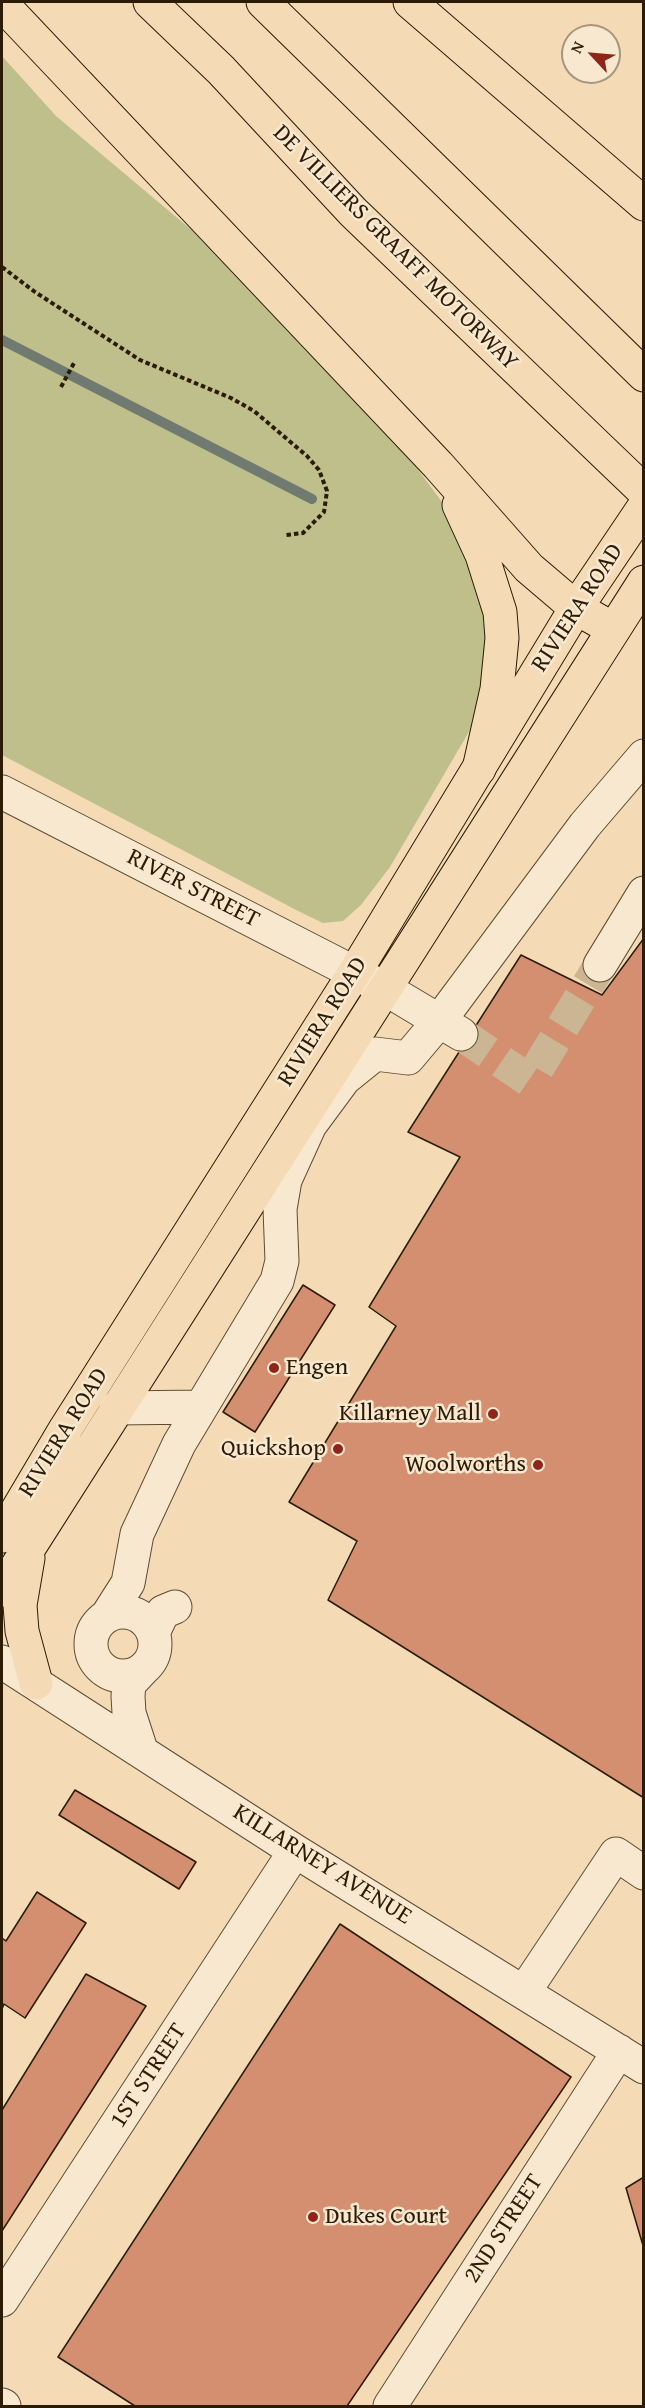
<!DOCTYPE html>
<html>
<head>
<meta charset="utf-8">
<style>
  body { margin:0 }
  #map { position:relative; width:645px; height:2408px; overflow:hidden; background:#f4dbb6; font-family:"Gentium Book Plus",serif }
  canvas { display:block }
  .frame { position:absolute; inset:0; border:3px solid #2c1c06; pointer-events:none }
  .north { position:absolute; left:561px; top:24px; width:60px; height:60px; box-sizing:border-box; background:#f8e8d0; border:2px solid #a6967f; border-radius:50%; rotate:296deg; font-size:16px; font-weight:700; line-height:24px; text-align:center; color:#2c1c06 }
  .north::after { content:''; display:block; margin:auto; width:21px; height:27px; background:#8f2418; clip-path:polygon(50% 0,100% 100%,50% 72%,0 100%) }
</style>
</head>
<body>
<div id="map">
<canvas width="645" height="2408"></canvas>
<div class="frame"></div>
<div class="north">N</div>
</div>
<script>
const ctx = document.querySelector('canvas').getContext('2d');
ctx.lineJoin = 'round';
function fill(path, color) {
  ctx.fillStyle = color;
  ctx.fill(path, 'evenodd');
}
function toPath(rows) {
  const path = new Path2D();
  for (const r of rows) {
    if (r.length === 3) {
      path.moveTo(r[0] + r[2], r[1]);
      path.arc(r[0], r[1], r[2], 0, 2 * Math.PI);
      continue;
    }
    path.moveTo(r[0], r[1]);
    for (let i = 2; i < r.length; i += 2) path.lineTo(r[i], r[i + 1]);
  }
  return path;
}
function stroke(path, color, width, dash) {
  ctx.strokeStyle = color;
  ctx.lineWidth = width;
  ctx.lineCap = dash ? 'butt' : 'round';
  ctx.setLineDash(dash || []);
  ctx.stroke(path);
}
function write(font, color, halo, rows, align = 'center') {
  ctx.font = font + ' "Gentium Book Plus",serif';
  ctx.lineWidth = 5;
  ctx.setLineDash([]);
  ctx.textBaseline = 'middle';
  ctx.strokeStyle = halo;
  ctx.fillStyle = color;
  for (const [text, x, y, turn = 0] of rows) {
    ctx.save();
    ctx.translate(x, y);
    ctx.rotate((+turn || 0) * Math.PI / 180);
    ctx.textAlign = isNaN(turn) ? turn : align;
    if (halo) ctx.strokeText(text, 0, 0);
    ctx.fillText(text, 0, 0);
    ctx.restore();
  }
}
fill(toPath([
  [2,56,56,116,194,232,416,467,454,518,486,616,489,658,470,730,390,867,361,905,343,921,323,923,300,912,2,755]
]), '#bfbf8b');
stroke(toPath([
  [2,340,312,499]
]), '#707a70', 10);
const building = toPath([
  [644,938,644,1798,328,1600,357,1541,289,1502,396,1326,369,1307,460,1157,408,1132,521,955,602,995,644,938],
  [303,1285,335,1305,255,1432,223,1412,303,1285],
  [75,1790,196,1862,179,1889,59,1815,75,1790],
  [37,1892,86,1923,25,2018,4,2004,2,2009,2,1938,6,1941,37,1892],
  [340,1924,571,2077,347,2406,135,2406,58,2357,340,1924],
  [86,1974,146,2006,2,2231,2,2110,86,1974],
  [644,2177,644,2249,626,2188,644,2177]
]);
fill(building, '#d48f70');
stroke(building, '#2c1c06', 1.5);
stroke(toPath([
  [461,1034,530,1081,600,965]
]), '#ccb593', 33, [33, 16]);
const minor = toPath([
  [2,792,384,988,461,1034],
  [600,965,644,893],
  [116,1408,201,1407],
  [123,1644,32],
  [107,1616,128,1583,137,1534,179,1444,277,1281,282,1261,280,1209,285,1180,310,1125,344,1079,375,1054,408,1058,440,1020,585,825,644,756],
  [153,1633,163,1612,175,1607],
  [2,1662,295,1851,644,2067],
  [141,1750,129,1713,128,1696,129,1684,144,1668],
  [524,1992,616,1854,644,1873],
  [2,2300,295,1851],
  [2,2405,4,2406],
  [390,2406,619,2051]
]);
const major = toPath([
  [2,1536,66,1428,355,972,576,608,644,507],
  [28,1558,20,1605,22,1631,36,1683],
  [2,1590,644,582]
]);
const highway = toPath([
  [150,2,221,70,353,212,644,491],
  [263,2,644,375],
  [410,2,644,204],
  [2,4,438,465,529,568,576,608,613,629],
  [459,505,482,555,500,612,502,638,497,689,479,769]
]);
stroke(minor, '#5e4c32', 35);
stroke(major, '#2c1c06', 35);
stroke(highway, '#2c1c06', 35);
stroke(toPath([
  [2,267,35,292,140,360,231,398,254,411,307,456,319,470,327,491,324,512,303,533,286,535],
  [61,387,74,363]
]), '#2c1c06', 4, [4.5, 3]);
stroke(minor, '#f8e8d0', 33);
stroke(major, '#f4dbb6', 33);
stroke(highway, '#f4dbb6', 33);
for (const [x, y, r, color] of [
  [274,1368,6,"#8f2418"],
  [493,1414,6,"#8f2418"],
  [338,1449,6,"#8f2418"],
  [538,1465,6,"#8f2418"],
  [313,2217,6,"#8f2418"]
]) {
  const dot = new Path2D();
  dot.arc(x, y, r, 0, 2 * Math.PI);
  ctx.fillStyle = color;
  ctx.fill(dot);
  stroke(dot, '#f8e8d0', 2);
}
write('24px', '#2c1c06', '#f8e8d0', [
  ["DE VILLIERS GRAAFF MOTORWAY",395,248,45],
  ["RIVIERA ROAD",578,608,-57],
  ["RIVER STREET",193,889,27],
  ["RIVIERA ROAD",323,1022,-58],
  ["RIVIERA ROAD",64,1433,-58],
  ["KILLARNEY AVENUE",322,1865,32],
  ["1ST STREET",149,2076,-57],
  ["2ND STREET",504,2229,-57]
]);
write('24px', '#2c1c06', '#f8e8d0', [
  ["Engen",286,1368,"left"],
  ["Killarney Mall",481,1414],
  ["Quickshop",326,1449],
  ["Woolworths",526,1465],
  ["Dukes Court",325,2217,"left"]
], 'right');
</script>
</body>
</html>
